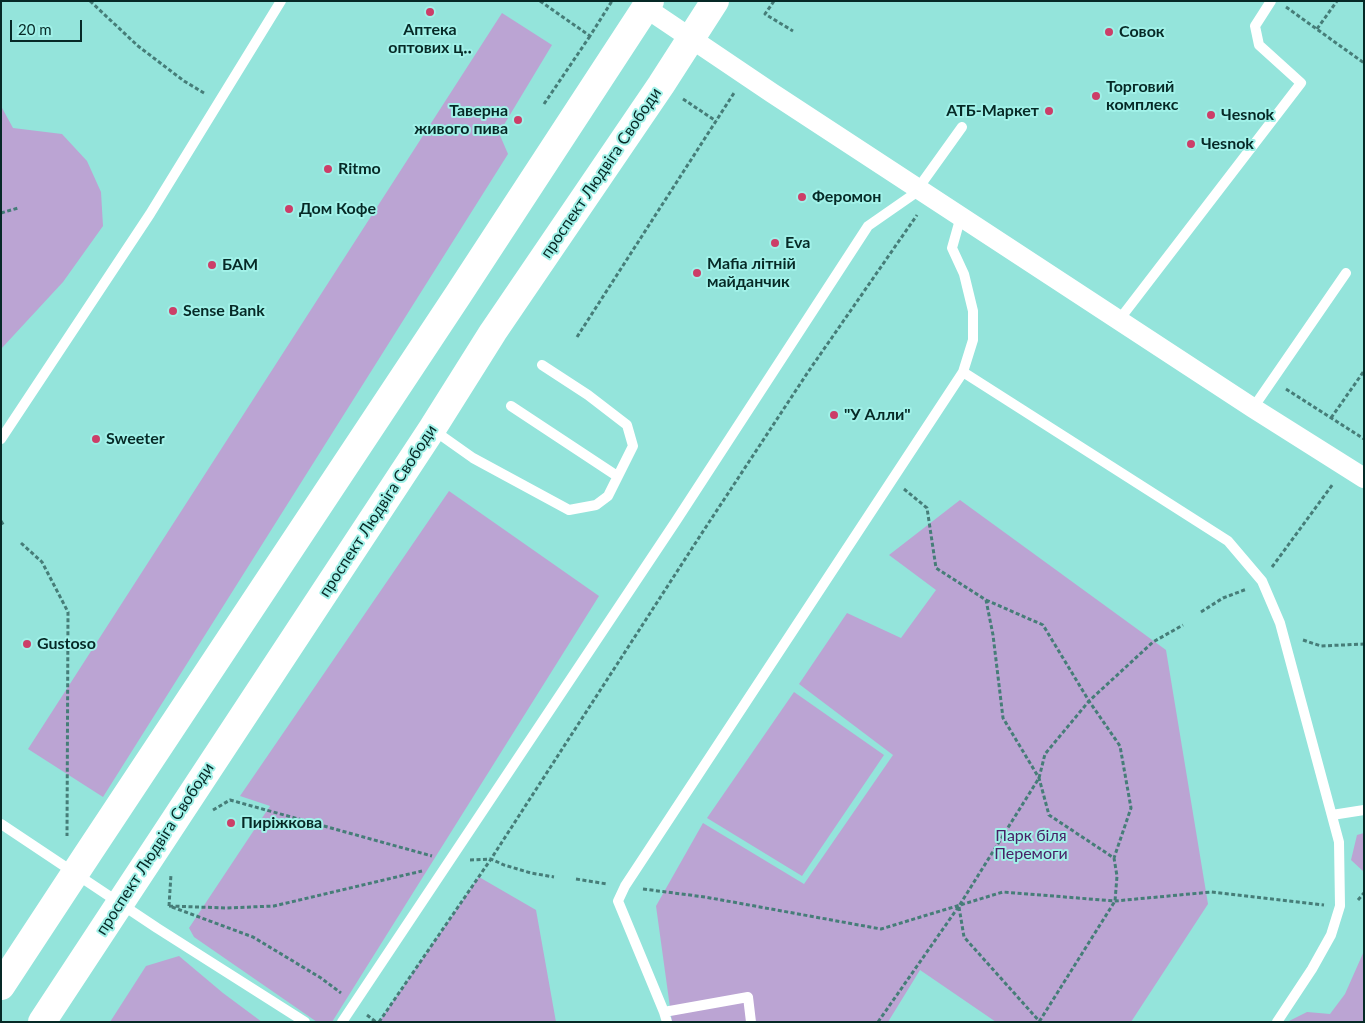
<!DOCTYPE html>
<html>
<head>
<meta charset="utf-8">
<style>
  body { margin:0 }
  #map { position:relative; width:1365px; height:1023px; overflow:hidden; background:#94e4db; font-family:Lato,sans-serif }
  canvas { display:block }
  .frame { position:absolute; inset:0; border:2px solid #062926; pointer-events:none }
  .scale { position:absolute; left:10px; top:20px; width:72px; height:22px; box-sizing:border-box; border:2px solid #062926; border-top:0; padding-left:6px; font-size:15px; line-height:18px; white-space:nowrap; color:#062926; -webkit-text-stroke:4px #a1f1e8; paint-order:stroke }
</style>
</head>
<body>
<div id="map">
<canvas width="1365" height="1023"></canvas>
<div class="frame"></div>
<div class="scale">20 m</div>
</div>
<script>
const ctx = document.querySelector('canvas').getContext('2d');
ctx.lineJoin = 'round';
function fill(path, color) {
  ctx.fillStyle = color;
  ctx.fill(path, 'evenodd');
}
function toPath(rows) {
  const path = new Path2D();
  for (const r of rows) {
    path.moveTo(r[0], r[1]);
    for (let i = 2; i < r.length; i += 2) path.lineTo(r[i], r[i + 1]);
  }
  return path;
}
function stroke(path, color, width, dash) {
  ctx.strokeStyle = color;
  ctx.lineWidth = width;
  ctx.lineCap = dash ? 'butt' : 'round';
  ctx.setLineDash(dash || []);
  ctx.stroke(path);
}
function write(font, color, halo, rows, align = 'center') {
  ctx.font = font + ' Lato,sans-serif';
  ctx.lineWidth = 4;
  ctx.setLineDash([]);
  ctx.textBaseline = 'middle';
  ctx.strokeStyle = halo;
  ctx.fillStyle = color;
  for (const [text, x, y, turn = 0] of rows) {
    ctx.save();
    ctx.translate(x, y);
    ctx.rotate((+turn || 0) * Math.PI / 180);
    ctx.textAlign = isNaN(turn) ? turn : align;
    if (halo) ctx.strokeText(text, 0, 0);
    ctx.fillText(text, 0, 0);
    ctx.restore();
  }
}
fill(toPath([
  [502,13,552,45,499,133,508,154,103,797,28,749],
  [1,106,13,128,62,134,87,161,101,192,103,226,63,282,1,349],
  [449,491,599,596,332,1022,317,1022,194,937,189,928,270,806,240,796],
  [960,500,1166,650,1208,904,1131,1022,996,1022,920,970,888,1022,672,1022,656,906,703,823,804,884,893,755,799,684,847,613,901,638,936,590,889,555],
  [794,692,884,755,802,876,707,818],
  [1364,833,1364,872,1351,860,1357,835],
  [479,877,536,910,556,1022,379,1022],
  [1364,951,1364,1022,1287,1022,1307,1012,1330,1014,1345,994],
  [179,956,223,993,262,1022,110,1022,146,966]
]), '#bba4d3');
stroke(toPath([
  [90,1,138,46,184,81,204,93],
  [540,1,590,36,612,1],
  [774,1,765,14,793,31],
  [1286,7,1364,63],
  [1317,29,1337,1],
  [683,99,716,121],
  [544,104,590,36],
  [1,213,18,208],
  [577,337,734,93],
  [1286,389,1364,439],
  [1331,418,1364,371],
  [904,489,927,508,936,568,986,600,993,635,1003,718,1039,778,1049,815,1114,858,1117,876,1115,901,1039,1022],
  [1,521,4,526],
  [21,543,42,562,68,612,67,836],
  [1272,567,1333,484],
  [986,600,1043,625,1089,701,1120,746,1131,808,1114,858],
  [1201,612,1223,598,1247,589],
  [1303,640,1321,646,1364,644],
  [213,810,230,800,432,856],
  [470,860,491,859,504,865,531,873,554,877],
  [576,879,607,884],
  [643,889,705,897,881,929,1003,892,1115,901,1211,892,1324,905],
  [1358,900,1364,893],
  [169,906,171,874],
  [169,906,226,908,274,906,422,871],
  [172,907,253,937,321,978,341,993],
  [959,907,964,937,1040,1022],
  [367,1015,376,1022],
  [379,1022,491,859,700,536,808,372,917,215],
  [878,1022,959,906,1039,778,1045,754,1089,701,1153,642,1183,625]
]), '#467d78', 3, [4, 2.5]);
stroke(toPath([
  [961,216,952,248,964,274,973,311,973,340,963,372,1228,541,1262,581,1280,623,1339,842,1340,906,1331,935,1312,969,1277,1022],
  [1119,320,1301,83,1259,45,1255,26,1271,1],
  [511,406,617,476],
  [1253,408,1346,273],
  [432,429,473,458,569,510,596,505,608,496,633,446,627,425,588,395,542,365],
  [1,439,150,214,281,1],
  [1332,815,1364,810],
  [1,824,157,928,305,1022],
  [664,1012,748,997,751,1022],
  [342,1022,676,521,868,226,914,194,962,127],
  [667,1022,664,1012,618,901,625,886,963,372]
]), '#fff', 10);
stroke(toPath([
  [646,8,772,93,1253,408,1364,478]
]), '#fff', 20);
stroke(toPath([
  [1,986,89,852,458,295,650,1],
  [42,1022,432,429,493,332,661,85,715,1]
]), '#fff', 28);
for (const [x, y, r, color] of [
  [430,12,5,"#cc3e68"],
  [1109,32,5,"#cc3e68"],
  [1096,96,5,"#cc3e68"],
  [1049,111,5,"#cc3e68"],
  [1211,115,5,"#cc3e68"],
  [518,120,5,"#cc3e68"],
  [1191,144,5,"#cc3e68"],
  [328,169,5,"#cc3e68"],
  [802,197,5,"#cc3e68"],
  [289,209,5,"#cc3e68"],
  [775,243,5,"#cc3e68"],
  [212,265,5,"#cc3e68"],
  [697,273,5,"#cc3e68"],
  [173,311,5,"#cc3e68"],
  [834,415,5,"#cc3e68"],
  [96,439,5,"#cc3e68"],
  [27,644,5,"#cc3e68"],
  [231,823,5,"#cc3e68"]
]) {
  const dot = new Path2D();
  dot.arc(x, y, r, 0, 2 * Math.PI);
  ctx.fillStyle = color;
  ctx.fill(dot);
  stroke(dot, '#a1f1e8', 2);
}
write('bold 16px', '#062926', '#a1f1e8', [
  ["Аптека",430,30,"center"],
  ["оптових ц‥",430,48,"center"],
  ["Совок",1119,32],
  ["Торговий",1106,87],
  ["комплекс",1106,105],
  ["Таверна",508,111,"right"],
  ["живого пива",508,129,"right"],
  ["АТБ-Маркет",1039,111,"right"],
  ["Чesnok",1221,115],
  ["Чеsnok",1201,144],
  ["Ritmo",338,169],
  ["Феромон",812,197],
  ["Дом Кофе",299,209],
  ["Eva",785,243],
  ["Mafia літній",707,264],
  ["майданчик",707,282],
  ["БАМ",222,265],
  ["Sense Bank",183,311],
  ["\"У Алли\"",844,415],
  ["Sweeter",106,439],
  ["Gustoso",37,644],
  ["Пиріжкова",241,823]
], 'left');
write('16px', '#062926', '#a1f1e8', [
  ["проспект Людвіга Свободи",601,173,-56],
  ["проспект Людвіга Свободи",378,511,-57],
  ["проспект Людвіга Свободи",155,849,-57]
]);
write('16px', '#482166', '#a1f1e8', [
  ["Парк біля",1031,836],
  ["Перемоги",1031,854]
]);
</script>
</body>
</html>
